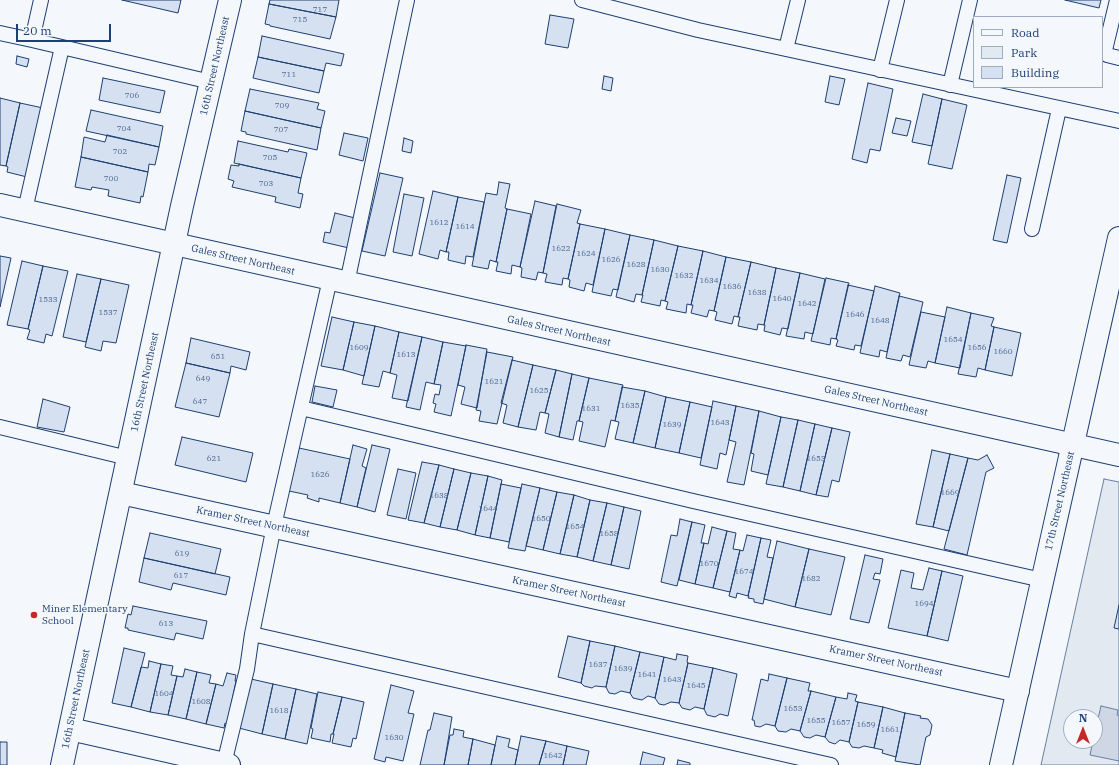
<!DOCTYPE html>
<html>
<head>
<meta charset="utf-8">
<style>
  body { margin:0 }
  #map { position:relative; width:1119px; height:765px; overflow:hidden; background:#f4f7fb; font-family:"IBM Plex Serif",serif }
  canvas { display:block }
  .legend { position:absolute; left:973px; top:16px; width:130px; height:72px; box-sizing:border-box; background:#f4f7fb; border:1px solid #9eadc5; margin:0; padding:5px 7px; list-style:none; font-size:12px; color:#1d3f73 }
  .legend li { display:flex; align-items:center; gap:8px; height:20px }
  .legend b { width:20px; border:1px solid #9eadc5 }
  .north { position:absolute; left:1063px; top:709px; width:40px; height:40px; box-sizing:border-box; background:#f4f7fb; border:1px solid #9eadc5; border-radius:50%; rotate:0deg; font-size:11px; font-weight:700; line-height:16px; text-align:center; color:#1d3f73 }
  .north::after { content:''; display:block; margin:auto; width:14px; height:18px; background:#c62828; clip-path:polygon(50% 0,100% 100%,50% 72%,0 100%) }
  .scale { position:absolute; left:16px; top:24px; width:95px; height:18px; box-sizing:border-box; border:2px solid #1d3f73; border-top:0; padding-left:5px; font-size:12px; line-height:14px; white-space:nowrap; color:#1d3f73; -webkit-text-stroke:3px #f4f7fb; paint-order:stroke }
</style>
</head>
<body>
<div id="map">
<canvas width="1119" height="765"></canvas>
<ul class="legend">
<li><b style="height:5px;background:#f4f7fb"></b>Road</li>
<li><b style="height:11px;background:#e3e9f0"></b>Park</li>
<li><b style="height:11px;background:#d5e0f0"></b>Building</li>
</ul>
<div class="north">N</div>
<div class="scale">20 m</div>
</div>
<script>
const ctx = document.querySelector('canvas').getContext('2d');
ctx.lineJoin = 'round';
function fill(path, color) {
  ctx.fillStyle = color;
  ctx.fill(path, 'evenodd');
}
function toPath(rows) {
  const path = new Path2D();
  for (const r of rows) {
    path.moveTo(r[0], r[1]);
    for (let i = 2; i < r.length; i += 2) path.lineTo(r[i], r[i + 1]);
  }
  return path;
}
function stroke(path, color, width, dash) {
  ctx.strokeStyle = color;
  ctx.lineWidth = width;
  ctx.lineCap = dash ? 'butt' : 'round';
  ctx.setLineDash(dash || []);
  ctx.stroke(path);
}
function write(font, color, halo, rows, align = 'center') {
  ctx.font = font + ' "IBM Plex Serif",serif';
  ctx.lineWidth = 3;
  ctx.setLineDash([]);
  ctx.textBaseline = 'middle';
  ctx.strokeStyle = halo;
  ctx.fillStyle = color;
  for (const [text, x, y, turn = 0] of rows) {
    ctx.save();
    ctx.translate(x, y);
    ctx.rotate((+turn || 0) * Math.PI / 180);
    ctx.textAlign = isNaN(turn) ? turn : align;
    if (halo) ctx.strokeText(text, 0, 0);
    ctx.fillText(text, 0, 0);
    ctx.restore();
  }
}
const green = toPath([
  [1104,479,1119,482,1119,765,1041,765,1104,479],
  [1071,717,1095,717,1095,741,1071,741,1071,717]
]);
fill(green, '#e3e9f0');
stroke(green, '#687fa3', 1);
const water = toPath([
  [1101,706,1118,710,1117,715,1119,716,1119,761,1090,755,1093,741,1095,741,1095,732,1101,706]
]);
fill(water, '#cfd7e4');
stroke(water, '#687fa3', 1);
const building = toPath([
  [122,0,181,0,178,13,122,0],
  [270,0,339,0,336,17,269,4,270,0],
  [1065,0,1101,0,1099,8,1065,0],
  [269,4,336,17,330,39,270,26,270,25,265,24,269,4],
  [550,15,574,19,568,48,545,44,550,15],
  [262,36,344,54,341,66,326,63,324,71,258,57,262,36],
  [17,56,29,59,27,67,16,64,17,56],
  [258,57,324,71,319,93,253,78,258,57],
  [604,76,613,78,611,91,602,89,604,76],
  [830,76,845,79,839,105,825,102,830,76],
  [103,78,165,91,160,113,99,100,103,78],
  [868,83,893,89,880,151,870,149,867,163,852,159,868,83],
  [250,89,319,103,317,109,325,111,321,128,245,111,250,89],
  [923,94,942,99,932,146,912,142,923,94],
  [0,98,20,103,6,166,0,165,0,98],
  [942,99,967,105,952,169,928,164,942,99],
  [20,103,43,108,27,177,7,172,8,167,6,166,20,103],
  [91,110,163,126,159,147,86,131,91,110],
  [245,111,321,128,317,150,246,134,246,132,241,131,245,111],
  [896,118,911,121,907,136,892,133,896,118],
  [344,133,368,138,363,161,339,155,344,133],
  [107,135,159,147,155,165,149,164,148,172,81,157,84,137,105,142,107,135],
  [404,138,413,141,411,153,402,151,404,138],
  [238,141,288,152,289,149,307,153,301,178,234,163,238,141],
  [81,157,148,172,143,197,141,196,140,203,108,196,109,190,92,187,91,190,75,187,81,157],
  [239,164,301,178,298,193,303,194,300,208,275,202,276,197,232,187,234,181,228,179,231,165,239,166,239,164],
  [380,173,403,178,385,256,362,251,380,173],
  [1007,175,1021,178,1007,243,993,240,1007,175],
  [499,182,510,184,505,208,507,209,496,262,490,260,488,269,472,266,486,193,497,195,499,182],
  [433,191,458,197,446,252,440,250,438,259,419,254,433,191],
  [404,194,424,198,412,256,393,252,404,194],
  [458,197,484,202,473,257,466,256,465,264,448,260,449,252,446,252,458,197],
  [535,201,556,206,543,273,538,272,536,280,521,277,522,268,520,267,535,201],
  [557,204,581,210,577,223,580,224,568,279,563,278,562,285,545,282,547,274,543,273,557,204],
  [507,209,531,214,520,267,512,265,511,274,496,271,498,262,496,262,507,209],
  [335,213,355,218,349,248,323,242,325,232,330,233,335,213],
  [580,224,605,229,593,285,586,283,584,291,569,287,570,280,568,279,580,224],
  [605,229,630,235,618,290,613,289,611,296,592,292,605,229],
  [630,235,654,240,642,295,636,294,634,302,616,297,630,235],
  [654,240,678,246,665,301,661,300,660,306,641,302,643,295,642,295,654,240],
  [678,246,703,251,691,305,687,304,686,313,666,309,668,302,665,301,678,246],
  [703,251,726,257,714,311,709,310,707,317,691,313,693,305,691,305,703,251],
  [0,256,11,258,0,307,0,256],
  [726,257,751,262,738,317,734,316,732,324,715,320,717,312,714,311,726,257],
  [22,261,43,266,28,329,7,325,22,261],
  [751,262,776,268,764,325,758,324,757,330,738,326,740,317,738,317,751,262],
  [43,266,68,271,52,336,46,334,44,343,27,339,30,330,28,329,43,266],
  [776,268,800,273,788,329,782,328,780,335,764,331,765,325,764,325,776,268],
  [800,273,825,279,813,334,805,332,804,339,786,336,800,273],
  [77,274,101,279,86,342,63,337,77,274],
  [826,278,849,283,836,339,831,338,830,345,811,341,826,278],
  [101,279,129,285,116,343,103,341,101,351,85,347,101,279],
  [848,285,874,291,861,346,855,345,854,350,836,346,838,340,836,339,848,285],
  [875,286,900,293,887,352,880,350,879,357,860,353,875,286],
  [899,296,923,302,910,357,903,355,901,361,886,358,899,296],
  [947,307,971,313,960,368,935,363,947,307],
  [921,312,945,317,935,363,928,361,926,368,909,365,921,312],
  [971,313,994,318,991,326,994,327,985,370,978,368,976,377,958,374,971,313],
  [332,317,354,322,343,370,321,366,332,317],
  [354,322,375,326,364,376,343,370,354,322],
  [375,326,399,332,390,373,383,371,379,387,362,384,375,326],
  [994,327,1021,333,1012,376,985,370,994,327],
  [399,332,422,337,408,401,392,398,397,375,390,373,399,332],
  [422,337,443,342,434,384,426,382,420,410,406,407,422,337],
  [191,338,250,352,246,370,231,366,230,373,186,363,191,338],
  [443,342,466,346,451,416,434,412,436,404,433,403,435,394,439,395,441,385,434,384,443,342],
  [466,345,487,349,477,408,461,404,465,387,458,385,466,345],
  [487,352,513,357,497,424,479,421,481,411,476,410,487,352],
  [512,360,533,365,518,427,503,423,507,405,501,403,512,360],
  [186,363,230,373,219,417,175,407,186,363],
  [533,365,556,370,545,413,540,412,536,430,518,427,533,365],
  [556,370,572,374,559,437,545,433,549,414,545,413,556,370],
  [572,374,589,378,579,421,577,421,573,440,559,437,572,374],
  [589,378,623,385,615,421,611,420,605,447,579,441,583,422,579,421,589,378],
  [315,386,337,390,333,407,312,402,315,386],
  [622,387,645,391,633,443,615,439,619,422,615,421,622,387],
  [645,391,666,397,655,448,633,443,645,391],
  [666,397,690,402,679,453,655,448,666,397],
  [43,399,70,407,64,432,37,427,43,399],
  [713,401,736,406,726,455,720,453,717,469,700,465,713,401],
  [690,402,712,407,701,458,679,453,690,402],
  [736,406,759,411,744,485,727,482,736,442,729,440,736,406],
  [759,411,781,417,768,475,751,471,754,454,751,453,759,411],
  [781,417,798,420,783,487,766,484,781,417],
  [798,420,815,424,800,491,783,487,798,420],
  [815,424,832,428,816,495,800,491,815,424],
  [832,428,850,432,839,482,832,480,828,497,816,495,832,428],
  [182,437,253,453,246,482,175,465,182,437],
  [353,445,367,449,362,466,366,468,357,507,340,503,353,445],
  [372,445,390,449,375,512,357,507,372,445],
  [299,448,350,459,340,503,319,498,319,502,307,498,308,495,289,491,299,448],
  [932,450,950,454,933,527,916,524,932,450],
  [950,454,968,458,949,531,933,527,950,454],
  [987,455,994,468,986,472,967,555,944,549,968,458,978,460,987,455],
  [422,462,439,465,424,523,408,520,422,462],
  [439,465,454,469,440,527,424,523,439,465],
  [398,469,416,473,406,519,387,515,398,469],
  [454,469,471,473,457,530,440,527,454,469],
  [471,473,488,476,475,535,457,530,471,473],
  [488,476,502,480,490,538,475,535,488,476],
  [501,484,521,488,509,542,490,538,501,484],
  [522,484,540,488,525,551,508,548,522,484],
  [540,488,557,492,543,550,526,546,540,488],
  [557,492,574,495,560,554,543,550,557,492],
  [574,495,590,500,577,557,560,554,574,495],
  [590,500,607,503,593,561,577,557,590,500],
  [607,503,624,507,611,565,593,561,607,503],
  [624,507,641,511,629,569,611,565,624,507],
  [680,519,692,522,677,586,661,582,671,535,677,536,680,519],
  [692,522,705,525,701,543,704,543,695,584,679,580,692,522],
  [712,527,727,531,713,588,695,584,704,543,708,544,712,527],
  [727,531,736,533,733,549,740,550,730,592,713,588,727,531],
  [150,533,221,549,215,574,144,558,150,533],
  [747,535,761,538,748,596,737,593,736,598,729,596,740,550,743,551,747,535],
  [761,538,771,540,767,557,773,558,763,604,754,602,754,599,748,598,749,596,748,596,761,538],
  [777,541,809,549,795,607,764,599,777,541],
  [809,549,845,557,831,615,795,607,809,549],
  [865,555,883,559,880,574,875,573,873,579,880,580,869,623,850,619,865,555],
  [144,558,230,577,226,595,173,583,171,590,139,582,144,558],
  [929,568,942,571,927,636,888,628,901,570,914,573,911,588,923,590,929,568],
  [942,571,963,576,948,641,927,636,942,571],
  [1119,605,1119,629,1114,628,1119,605],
  [133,606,207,621,203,639,176,633,174,640,128,630,128,628,125,628,128,614,131,615,133,606],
  [568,636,590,641,581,683,558,677,568,636],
  [590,641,615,646,606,687,595,686,592,688,584,686,581,683,590,641],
  [615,646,640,652,630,693,621,691,615,694,609,693,606,687,615,646],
  [124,648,145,653,131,707,112,703,124,648],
  [640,652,664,657,655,698,648,696,642,700,633,698,630,693,640,652],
  [677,654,688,656,687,662,688,663,679,703,671,702,664,705,659,704,655,698,664,657,676,660,677,654],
  [149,661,161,664,150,712,131,707,141,667,148,668,149,661],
  [688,663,713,668,704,709,695,707,690,710,682,708,679,703,688,663],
  [161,664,173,666,171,675,177,676,168,715,150,712,161,664],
  [713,668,737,674,728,716,720,714,715,717,707,715,704,709,713,668],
  [185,669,197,672,186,719,168,715,177,676,183,677,185,669],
  [197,672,211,675,209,683,216,684,206,724,186,719,197,672],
  [227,673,236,675,235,681,236,681,227,724,225,723,224,728,206,724,216,684,223,686,227,673],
  [769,674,787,678,775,726,766,724,760,727,755,726,754,720,752,720,761,679,768,681,769,674],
  [787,678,810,683,808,691,811,691,800,731,791,729,786,732,778,731,775,726,787,678],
  [251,679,273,684,262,734,239,728,251,679],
  [273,684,296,689,285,739,262,734,273,684],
  [391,685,414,691,408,713,414,714,403,761,386,757,385,762,374,759,391,685],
  [296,689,317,694,307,744,285,739,296,689],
  [811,691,836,697,825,737,816,735,810,738,804,737,800,731,811,691],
  [318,692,342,697,333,734,331,734,330,742,311,738,313,729,311,728,318,692],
  [848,693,857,695,855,701,858,702,849,742,840,740,835,744,829,742,825,737,836,697,847,699,848,693],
  [342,697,364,702,356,739,353,738,351,747,332,743,334,734,333,734,342,697],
  [858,702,883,707,874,748,864,746,859,748,852,747,849,742,858,702],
  [883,707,905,713,896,757,882,753,883,750,874,748,883,707],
  [434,713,452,717,444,765,420,765,428,730,430,730,434,713],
  [905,713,921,716,920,718,928,719,932,725,930,735,926,737,920,765,895,761,905,713],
  [454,729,464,731,463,737,473,739,468,765,444,765,450,735,453,735,454,729],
  [497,736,510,739,508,747,518,750,515,765,491,765,497,736],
  [521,736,546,741,539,765,515,765,521,736],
  [473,739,495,745,491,765,468,765,473,739],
  [546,741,567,746,563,765,539,765,546,741],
  [0,742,7,742,7,765,0,765,0,742],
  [567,746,589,751,586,765,563,765,567,746],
  [643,752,665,758,663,765,640,765,643,752],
  [678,760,690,763,690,765,677,765,678,760]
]);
fill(building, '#d5e0f0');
stroke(building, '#1d3f73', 1);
const service = toPath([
  [41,0,32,40,211,82],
  [582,0,698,30,1119,121],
  [1117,0,1105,50,1107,55,1119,58],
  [0,33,32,40],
  [786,49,798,0],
  [880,70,897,0],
  [950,85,970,0],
  [25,210,62,47],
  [1032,229,1059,109],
  [347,283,407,0],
  [301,408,693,501,1042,580],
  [0,427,128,458],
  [252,634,831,765],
  [224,764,247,669,252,634,274,526,330,279]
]);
const minor = toPath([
  [0,205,1119,455],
  [121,493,1018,691],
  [70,729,229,765],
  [62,765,182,206,230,0]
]);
const secondary = toPath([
  [1001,765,1119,238]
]);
stroke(service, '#1d3f73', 16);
stroke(minor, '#1d3f73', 24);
stroke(secondary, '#1d3f73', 24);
stroke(service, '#f4f7fb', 14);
stroke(minor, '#f4f7fb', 22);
stroke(secondary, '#f4f7fb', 22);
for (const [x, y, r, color] of [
  [34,615,4,"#c62828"]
]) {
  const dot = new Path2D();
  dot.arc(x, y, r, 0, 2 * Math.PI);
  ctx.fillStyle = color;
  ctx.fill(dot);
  stroke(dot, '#f4f7fb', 1.5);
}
write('8px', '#4b6792', null, [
  ["717",320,10],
  ["715",300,20],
  ["711",289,75],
  ["706",132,96],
  ["709",282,106],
  ["704",124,129],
  ["707",281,130],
  ["702",120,152],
  ["705",270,158],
  ["700",111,179],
  ["703",266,184],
  ["1612",439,223],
  ["1614",465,227],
  ["1622",561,249],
  ["1624",586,254],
  ["1626",611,260],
  ["1628",636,265],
  ["1630",660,270],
  ["1632",684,276],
  ["1634",709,281],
  ["1636",732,287],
  ["1638",757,293],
  ["1640",782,299],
  ["1533",48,300],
  ["1642",807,304],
  ["1537",108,313],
  ["1646",855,315],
  ["1648",880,321],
  ["1654",953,340],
  ["1609",359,348],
  ["1656",977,348],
  ["1660",1003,352],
  ["1613",406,355],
  ["651",218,357],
  ["649",203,379],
  ["1621",494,382],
  ["1625",539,391],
  ["647",200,402],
  ["1635",630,406],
  ["1631",591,409],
  ["1643",720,423],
  ["1639",672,425],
  ["621",214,459],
  ["1653",816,459],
  ["1626",320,475],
  ["1669",950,493],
  ["1638",439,496],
  ["1644",488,509],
  ["1650",541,519],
  ["1654",575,527],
  ["1658",609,534],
  ["619",182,554],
  ["1670",709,564],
  ["1674",744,572],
  ["617",181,576],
  ["1682",811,579],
  ["1694",924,604],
  ["613",166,624],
  ["1637",598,665],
  ["1639",623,669],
  ["1641",647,675],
  ["1643",672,680],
  ["1645",696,686],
  ["1604",164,694],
  ["1608",201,702],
  ["1653",793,709],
  ["1618",279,711],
  ["1655",816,721],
  ["1657",841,723],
  ["1659",866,725],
  ["1661",890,730],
  ["1630",394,738],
  ["1642",553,756]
]);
write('10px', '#1d3f73', '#f4f7fb', [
  ["16th Street Northeast",215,66,-77],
  ["Gales Street Northeast",243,260,13],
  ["Gales Street Northeast",559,331,13],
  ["16th Street Northeast",145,382,-78],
  ["Gales Street Northeast",876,401,13],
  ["17th Street Northeast",1060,501,-77],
  ["Kramer Street Northeast",253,522,12],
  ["Kramer Street Northeast",569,592,12],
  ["Kramer Street Northeast",886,661,12],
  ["16th Street Northeast",76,699,-78]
]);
write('10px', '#1d3f73', '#f4f7fb', [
  ["Miner Elementary",42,609],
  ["School",42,621]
], 'left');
</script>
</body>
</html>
